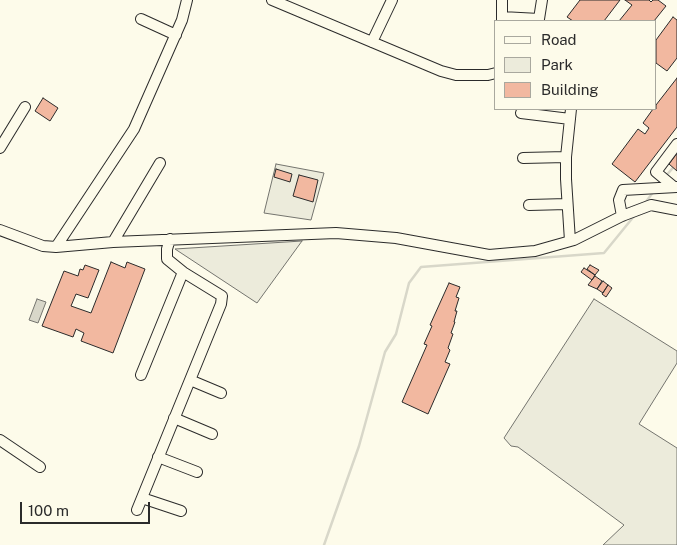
<!DOCTYPE html>
<html>
<head>
<meta charset="utf-8">
<style>
  body { margin:0 }
  #map { position:relative; width:677px; height:545px; overflow:hidden; background:#fdfbea; font-family:"Public Sans",sans-serif }
  canvas { display:block }
  .legend { position:absolute; left:494px; top:20px; width:162px; height:90px; box-sizing:border-box; background:#fdfbea; border:1px solid #a9a89e; margin:0; padding:6px 9px; list-style:none; font-size:15px; color:#2b2b2b }
  .legend li { display:flex; align-items:center; gap:10px; height:25px }
  .legend b { width:25px; border:1px solid #a9a89e }
  .scale { position:absolute; left:20px; top:502px; width:130px; height:22px; box-sizing:border-box; border:2px solid #2b2b2b; border-top:0; padding-left:6px; font-size:15px; line-height:18px; white-space:nowrap; color:#2b2b2b; -webkit-text-stroke:4px #fdfbea; paint-order:stroke }
</style>
</head>
<body>
<div id="map">
<canvas width="677" height="545"></canvas>
<ul class="legend">
<li><b style="height:6px;background:#fdfbea"></b>Road</li>
<li><b style="height:14px;background:#ecebdb"></b>Park</li>
<li><b style="height:14px;background:#f2b8a0"></b>Building</li>
</ul>
<div class="scale">100 m</div>
</div>
<script>
const ctx = document.querySelector('canvas').getContext('2d');
ctx.lineJoin = 'round';
function fill(path, color) {
  ctx.fillStyle = color;
  ctx.fill(path, 'evenodd');
}
function toPath(rows) {
  const path = new Path2D();
  for (const r of rows) {
    path.moveTo(r[0], r[1]);
    for (let i = 2; i < r.length; i += 2) path.lineTo(r[i], r[i + 1]);
  }
  return path;
}
function stroke(path, color, width, dash) {
  ctx.strokeStyle = color;
  ctx.lineWidth = width;
  ctx.lineCap = dash ? 'butt' : 'round';
  ctx.setLineDash(dash || []);
  ctx.stroke(path);
}
const green = toPath([
  [276,164,324,173,311,220,264,213,276,164],
  [302,241,257,303,175,249,302,241],
  [594,299,677,351,677,363,639,424,677,448,677,545,603,545,624,525,518,447,511,446,504,438,594,299]
]);
fill(green, '#ecebdb');
stroke(green, '#74746e', 1);
const water = toPath([
  [37,299,46,302,38,323,29,320,37,299]
]);
fill(water, '#d8d7c9');
stroke(water, '#74746e', 1);
stroke(toPath([
  [665,177,677,163],
  [645,203,654,191],
  [324,545,359,446,385,352,396,334,409,283,421,267,604,253,635,215]
]), '#d8d7c9', 2.5);
const building = toPath([
  [580,0,620,0,604,21,573,21,567,17,580,0],
  [625,0,649,0,651,2,653,0,658,0,666,6,654,21,619,21,632,5,625,0],
  [673,17,677,20,677,58,667,71,656,63,656,40,673,17],
  [677,78,677,127,635,182,612,164,638,129,645,134,649,128,643,123,653,109,656,109,656,105,677,78],
  [43,98,58,108,50,121,35,111,43,98],
  [677,153,677,171,669,164,677,153],
  [276,169,292,174,290,182,274,177,276,169],
  [299,175,318,180,313,202,293,196,299,175],
  [111,262,125,268,127,262,145,269,113,353,81,341,84,333,76,329,73,337,42,326,64,271,78,276,80,269,83,270,85,265,99,270,88,298,76,294,71,306,91,313,111,262],
  [590,265,599,270,595,275,587,269,590,265],
  [584,268,595,275,592,280,581,272,584,268],
  [595,276,602,281,597,289,588,285,595,276],
  [603,281,608,285,603,293,597,289,603,281],
  [449,283,460,287,456,297,459,298,455,311,457,311,454,322,455,322,451,333,453,334,448,348,450,350,445,362,450,364,428,414,402,402,427,345,424,344,432,326,430,325,449,283],
  [608,285,612,288,606,297,602,294,608,285]
]);
fill(building, '#f2b8a0');
stroke(building, '#2b2b2b', 1);
const minor = toPath([
  [272,0,441,71,456,75,488,75,496,73],
  [502,17,539,19,542,0],
  [141,19,176,35],
  [502,21,502,0],
  [372,42,392,0],
  [521,113,570,119],
  [0,148,25,107],
  [523,158,566,157],
  [674,187,656,172,677,144],
  [529,205,567,204],
  [622,216,619,200,623,190,677,187],
  [0,230,43,246,56,247,113,242,336,233,396,238,489,255,535,251,574,240,622,216,651,205,677,210],
  [570,241,566,179,566,157,571,109],
  [113,242,160,163],
  [56,247,134,129,182,20,187,0],
  [141,375,183,272,167,259,167,249,170,239],
  [190,380,221,393],
  [174,418,212,434],
  [0,440,40,467],
  [158,457,197,472],
  [142,498,181,511],
  [137,510,221,304,222,296,183,272]
]);
stroke(minor, '#2b2b2b', 12);
stroke(minor, '#fdfbea', 10);
</script>
</body>
</html>
